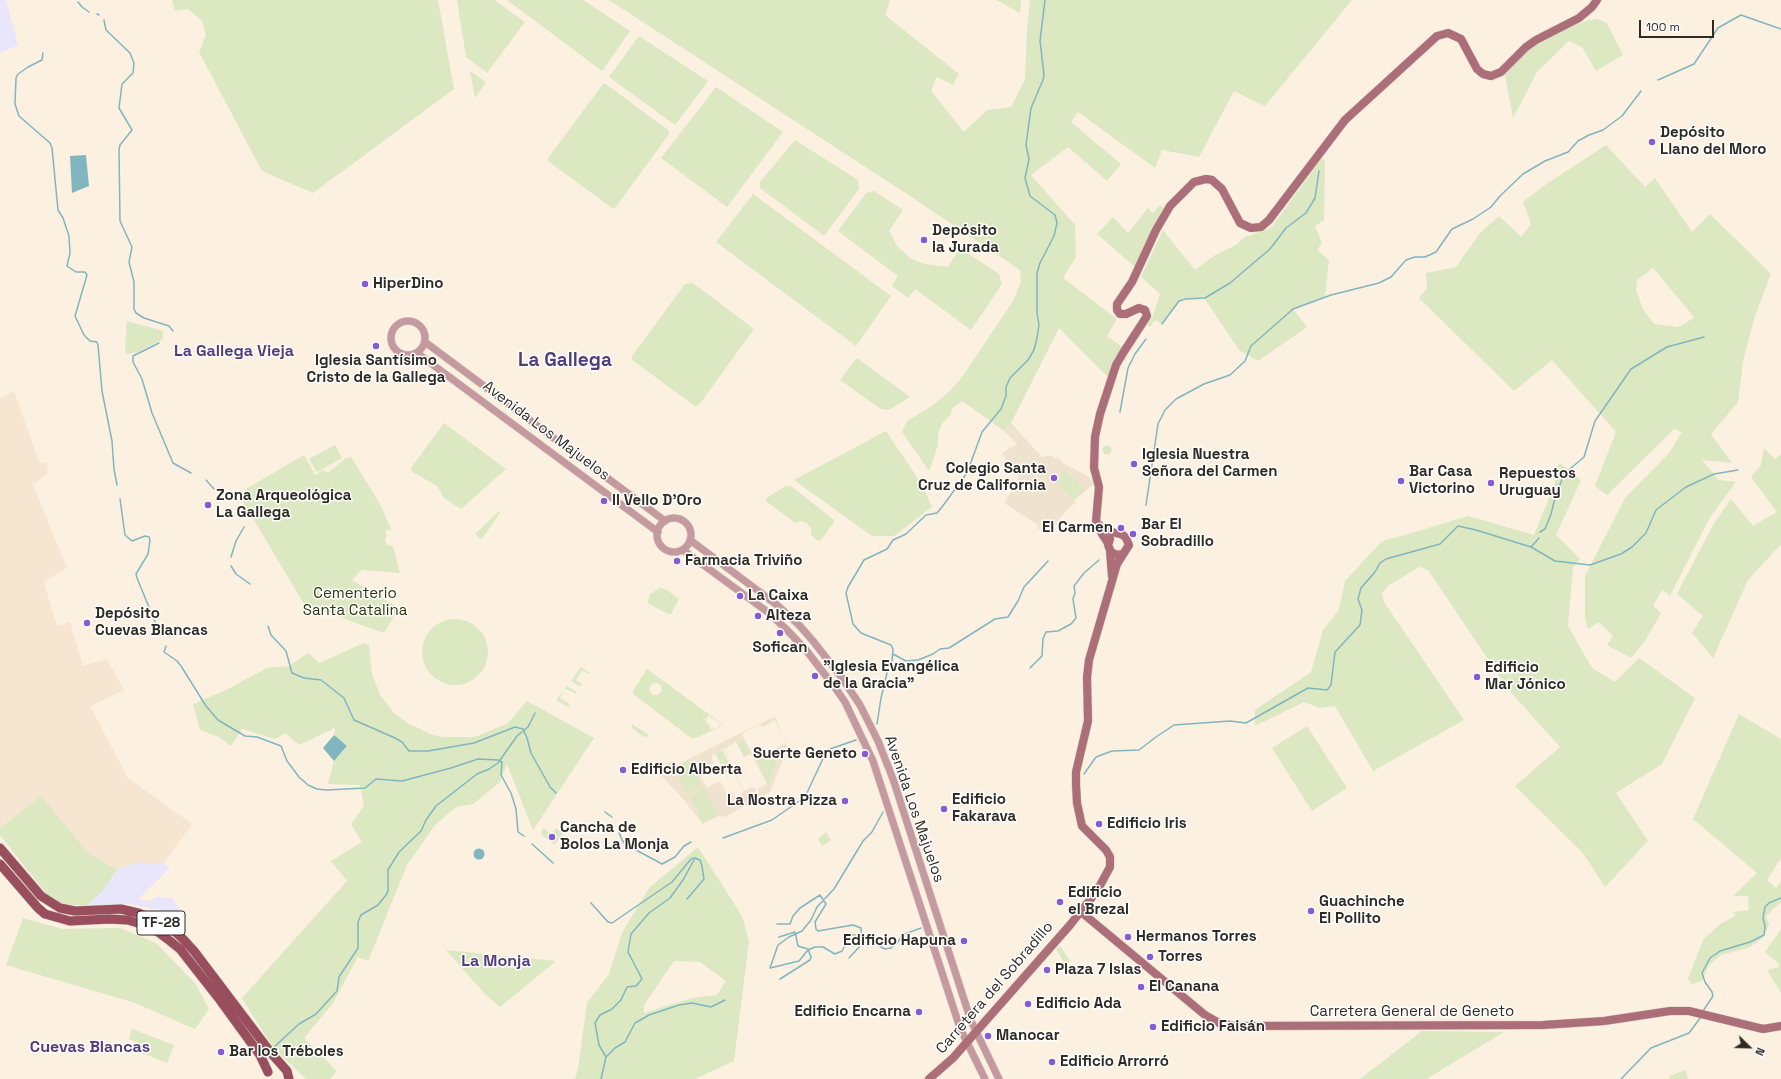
<!DOCTYPE html>
<html>
<head>
<meta charset="utf-8">
<style>
  body { margin:0 }
  #map { position:relative; width:1781px; height:1079px; overflow:hidden; background:#fcf0e1; font-family:"Space Grotesk",sans-serif }
  canvas { display:block }
  .north { position:absolute; left:1729px; top:1027px; width:40px; height:40px; -webkit-text-stroke:3px #fff; paint-order:stroke; rotate:113deg; font-size:11px; font-weight:700; line-height:16px; text-align:center; color:#2e2a24 }
  .north::after { content:''; display:block; margin:auto; width:14px; height:18px; background:#2e2a24; clip-path:polygon(50% 0,100% 100%,50% 72%,0 100%) }
  .scale { position:absolute; left:1639px; top:20px; width:75px; height:18px; box-sizing:border-box; border:2px solid #2e2a24; border-top:0; padding-left:5px; font-size:12px; line-height:14px; white-space:nowrap; color:#2e2a24; -webkit-text-stroke:3px #fff; paint-order:stroke }
</style>
</head>
<body>
<div id="map">
<canvas width="1781" height="1079"></canvas>
<div class="north">N</div>
<div class="scale">100 m</div>
</div>
<script>
const ctx = document.querySelector('canvas').getContext('2d');
ctx.lineJoin = 'round';
function fill(path, color) {
  ctx.fillStyle = color;
  ctx.fill(path, 'evenodd');
}
function toPath(rows) {
  const path = new Path2D();
  for (const r of rows) {
    if (r.length === 3) {
      path.moveTo(r[0] + r[2], r[1]);
      path.arc(r[0], r[1], r[2], 0, 2 * Math.PI);
      continue;
    }
    path.moveTo(r[0], r[1]);
    for (let i = 2; i < r.length; i += 2) path.lineTo(r[i], r[i + 1]);
  }
  return path;
}
function stroke(path, color, width, dash) {
  ctx.strokeStyle = color;
  ctx.lineWidth = width;
  ctx.lineCap = dash ? 'butt' : 'round';
  ctx.setLineDash(dash || []);
  ctx.stroke(path);
}
function write(font, color, halo, rows, align = 'center') {
  ctx.font = font + ' "Space Grotesk",sans-serif';
  ctx.lineWidth = 3;
  ctx.setLineDash([]);
  ctx.textBaseline = 'middle';
  ctx.strokeStyle = halo;
  ctx.fillStyle = color;
  for (const [text, x, y, turn = 0] of rows) {
    ctx.save();
    ctx.translate(x, y);
    ctx.rotate((+turn || 0) * Math.PI / 180);
    ctx.textAlign = isNaN(turn) ? turn : align;
    if (halo) ctx.strokeText(text, 0, 0);
    ctx.fillText(text, 0, 0);
    ctx.restore();
  }
}
fill(toPath([
  [14,391,39,462,47,463,48,473,33,485,67,568,44,582,57,626,70,622,83,666,107,659,124,690,90,706,128,778,192,824,164,863,135,863,117,869,89,854,41,797,0,828,0,399]
]), '#f6e5d0');
fill(toPath([
  [0,0,6,0,18,45,0,53],
  [135,863,164,863,169,869,138,899,149,901,157,897,172,898,184,916,184,928,160,910,128,904,87,905,102,892,117,869]
]), '#e9e5fb');
fill(toPath([
  [1011,423,1042,457,1051,455,1055,459,1058,457,1063,463,1089,477,1094,484,1074,500,1076,502,1065,512,1047,534,1037,528,1038,525,1004,503,1017,482,1018,477,1002,453,1017,444,1004,431],
  [775,717,788,747,770,792,727,816,722,817,721,815,703,824,683,799,657,771,657,767,671,761,673,767,759,724],
  [775,720,786,743,755,759,742,734,760,724,762,727],
  [736,742,744,757,751,754,767,784,757,789,759,792,757,793,754,787,752,788,743,769,741,771,742,774,739,777,736,773,734,774,744,792,735,797,732,792,727,795,720,781,707,788,698,772,714,763,711,756,715,754,726,774,735,770,724,749],
  [723,749,734,769,727,773,716,753],
  [774,751,781,751,770,778],
  [743,770,752,787,744,791,735,774,736,773,738,777,743,775,741,771]
]), '#efe3cf');
fill(toPath([
  [172,0,438,0,454,89,313,193,262,171,199,52,206,35,202,21,188,9,175,11],
  [457,0,494,0,525,22,487,73,466,57],
  [507,0,583,0,630,31,602,71],
  [609,0,890,0,885,15,959,74,953,85,937,77,931,91,964,132,987,110,1011,107,1025,79,1027,29,1030,0,1352,0,1265,106,1234,91,1199,157,1162,150,1155,168,1078,112,1071,122,1121,164,1107,181,1068,147,1031,175,1075,225,1076,257,1063,278,1117,319,1107,336,1122,347,1113,364,1109,378,1059,328,1011,423,1004,431,962,401,952,409,951,414,942,424,938,433,938,445,929,471,902,432,907,421,932,406,950,391,962,377,1013,301,1021,281,1020,270,916,200],
  [996,0,1021,0,1020,13],
  [1597,19,1607,23,1623,55,1596,71,1582,47,1569,41,1537,72,1513,118,1505,75,1529,49,1564,29,1588,20],
  [639,36,708,81,675,125,609,77],
  [470,71,486,82,475,98],
  [603,84,606,84,669,131,669,134,615,208,612,208,548,161,548,158],
  [716,87,783,132,727,207,661,158],
  [795,140,858,180,859,189,824,236,760,188,760,182],
  [1606,145,1645,187,1655,178,1692,232,1710,214,1771,274,1755,316,1743,361,1738,402,1711,434,1732,463,1702,460,1719,480,1736,482,1709,519,1670,596,1663,590,1659,595,1653,606,1661,613,1645,641,1631,658,1607,645,1613,636,1599,622,1588,629,1585,618,1585,576,1625,498,1669,453,1682,432,1674,429,1607,495,1595,486,1616,432,1552,360,1514,391,1419,298,1427,288,1426,273,1456,267,1480,233,1499,216,1521,237,1531,224,1523,202,1545,185],
  [1653,268,1694,317,1694,318,1678,327,1654,324,1643,309,1636,290,1637,280],
  [1322,158,1325,162,1324,220,1315,226,1322,243,1317,250,1329,260,1325,298,1293,309,1307,327,1258,361,1239,350,1205,299,1186,299,1179,301,1162,324,1155,320,1150,327,1147,324,1152,318,1160,294,1141,277,1163,230,1195,270,1215,255,1236,245,1245,237,1271,228],
  [874,191,903,210,889,231,897,246,910,258,924,264,948,267,960,248,999,274,1002,284,971,330,915,289,908,298,892,286,898,276,838,231,866,193],
  [753,194,891,296,856,346,716,242],
  [1160,205,1163,208,1135,267,1097,234,1113,217,1128,233,1148,208,1153,213],
  [693,283,754,329,699,405,695,406,632,360,632,356,685,284],
  [127,321,163,331,163,339,138,352,126,354,125,346],
  [857,358,910,397,889,410,881,409,840,380],
  [444,423,506,469,461,509,444,498,437,486,411,471,411,468],
  [886,431,921,483,932,507,894,536,872,536,794,480],
  [335,445,342,458,317,472,309,459],
  [1107,450,4.5],
  [1764,448,1775,459,1781,454,1781,544,1748,580,1713,658,1692,633,1703,616,1677,594,1713,525,1731,499,1753,526,1777,512,1751,477,1761,465],
  [304,455,315,475,323,470,328,473,346,458,351,457,380,504,391,529,385,531,387,535,385,541,387,545,393,546,400,573,361,570,352,580,399,608,384,633,304,604,242,500,246,489],
  [1560,463,1581,480,1556,535,1580,559,1573,568,1568,626,1592,668,1615,682,1639,658,1695,698,1662,764,1616,793,1648,841,1605,887,1583,853,1515,786,1560,747,1508,689,1428,570,1419,567,1388,586,1382,593,1384,602,1464,720,1373,771,1335,706,1320,708,1304,702,1255,726,1255,710,1311,672,1323,630,1339,610,1345,581,1382,541,1405,535,1468,516,1534,535,1555,483,1555,469],
  [1064,470,1085,489,1074,500,1054,481],
  [786,486,791,486,834,520,834,522,821,540,818,541,811,535,811,529,807,523,801,521,795,523,766,501,766,498],
  [499,511,500,513,482,539,479,538,475,534],
  [660,588,667,590,679,599,671,614,668,614,649,604,648,601,650,594],
  [455,652,33],
  [363,643,369,645,372,674,380,695,395,714,409,724,433,735,444,737,475,737,508,723,527,701,594,738,533,830,507,764,500,782,473,804,456,807,435,825,407,865,368,961,358,957,333,1003,304,1038,337,1071,330,1079,306,1079,273,1048,242,998,347,881,331,861,362,842,351,824,364,806,360,785,328,784,334,761,347,747,334,735,335,728,299,745,285,733,275,739,242,729,231,746,219,737,200,730,193,704,226,690,267,668,289,666,308,653,320,663],
  [581,667,590,673,589,674,582,670,576,680,582,684,580,687,571,681],
  [647,669,721,723,720,727,696,738,691,738,633,694,633,691],
  [653,683,658,683,661,686,662,691,658,695,653,695,650,692,649,687],
  [708,715,720,723,719,727,711,730,708,723,706,723,706,720,702,717,707,719],
  [567,686,577,692,576,694,567,689,564,690,560,698,570,704,568,707,557,701,557,699],
  [1739,714,1781,739,1781,858,1767,880,1776,888,1781,881,1781,902,1766,916,1769,924,1764,937,1750,947,1721,955,1709,965,1702,981,1692,984,1688,979,1703,940,1720,924,1735,916,1733,912,1749,910,1748,896,1733,896,1757,873,1693,819],
  [632,724,650,736,644,737,632,728],
  [1307,726,1347,788,1312,811,1272,748],
  [743,739,750,753,744,756,737,742],
  [780,748,781,751,772,773,769,785,756,760],
  [722,750,733,770,727,773,716,753],
  [689,760,702,786,688,794,674,768],
  [704,789,718,815,703,823,690,797],
  [41,796,89,854,117,869,102,892,87,905,68,905,51,900,0,835,0,828],
  [544,828,551,834,556,828,563,834,554,845,542,835,541,832],
  [826,832,831,840,822,846,818,839],
  [698,847,742,916,749,941,734,1061,695,1079,575,1079,578,1069,587,1003,609,974,622,933,649,888],
  [674,961,700,962,726,981,717,995,692,998,644,1013,644,1005],
  [23,918,62,929,120,928,156,943,195,983,209,1009,195,1029,135,1003,6,965],
  [1781,929,1781,993,1767,970,1779,967,1779,964,1765,952],
  [1060,946,1070,961,1065,964,1056,949,1058,947,1059,949,1058,947],
  [446,950,556,961,500,1007,485,994],
  [132,1029,174,1045,167,1063,137,1051,138,1043,129,1039],
  [1422,1031,1504,1032,1428,1078,1428,1079,1360,1079],
  [1685,1070,1688,1079,1669,1079,1669,1076]
]), '#dbe8c2');
fill(toPath([
  [86,155,89,186,72,193,70,156],
  [334,735,347,746,334,761,323,748],
  [479,854,5.5]
]), '#81b5c0');
stroke(toPath([
  [78,2,82,7,89,12],
  [97,14,99,15],
  [104,20,106,30,130,53,134,63,133,73,122,84,119,108,132,130,120,145,119,150,120,221,132,247,129,262,134,282,134,309,136,313,144,318,169,326,173,331],
  [43,53,42,60,28,67,18,74,16,78,15,104,19,116,50,143,52,148,58,210,63,218,69,236,70,253,67,266,76,272,85,272,87,275,75,316,84,335,90,341,97,342,98,345,102,391,112,441,114,469,117,485],
  [1658,80,1694,64,1718,28,1741,15,1781,29],
  [1162,324,1179,301,1186,299,1205,298,1230,283,1270,249,1286,228,1306,213,1315,198,1319,171],
  [159,343,133,356,133,362,142,379,152,413,173,463,191,473],
  [1120,412,1128,368,1135,354,1146,339],
  [206,480,214,489],
  [120,499,125,535,132,541,145,536,149,537,150,540,148,554,136,574,137,578,158,629,169,636],
  [1146,505,1158,424,1165,410,1176,399,1204,384,1230,375,1245,361,1251,346,1293,309,1331,295,1379,283,1391,277,1406,260,1415,257,1425,257,1436,252,1452,229,1473,219,1491,207,1500,196,1523,174,1545,161,1568,152,1578,141,1589,135,1603,130,1622,116,1641,91],
  [1540,532,1545,529,1551,514,1555,498,1564,474,1584,457,1595,421,1631,369,1667,347,1704,337],
  [1531,547,1555,561,1590,565,1621,554,1632,547,1646,533,1656,510,1686,487,1714,474,1738,470],
  [231,557,236,541,244,527],
  [231,566,236,574,250,584],
  [268,626,271,635,286,651,292,673,304,678,321,680,344,698,354,720,395,738,402,742,409,751,428,751,474,743,515,727,523,729,527,738,531,753,550,787,556,793],
  [166,646,164,652,177,661,181,666,206,706,218,720,245,736,257,737,281,746,287,761,299,777,308,785,317,789,327,790,365,788,376,779,402,781,451,768,478,759,498,760,502,762,501,775,511,793,516,809,518,832,524,836],
  [893,654,906,661,918,660,933,654,940,649,949,648,995,619,1008,617,1018,601,1024,587,1048,561],
  [892,661,893,649,891,645,861,633,853,624,846,593,848,587,864,560,887,549,893,540,906,534,926,515,937,513,942,507,967,473,982,432,1001,409,1006,396,1006,387,1010,378,1028,360,1034,350,1037,338,1039,325,1037,313,1037,273,1040,263,1054,236,1057,223,1055,215,1030,196,1025,178,1029,159,1026,145,1031,108,1043,80,1044,75,1040,41,1045,0],
  [1030,668,1042,656,1043,639,1046,632,1058,631,1071,624,1076,618,1073,599,1075,593,1074,586,1084,573,1099,560],
  [877,724,881,698,888,669],
  [1084,774,1096,757,1112,751,1139,750,1156,737,1174,725,1230,721,1246,723,1308,688,1327,690,1331,685,1335,652,1360,625,1362,610,1358,599,1361,588,1375,572,1380,563,1386,559,1440,544,1458,526,1476,530,1531,547,1539,538],
  [605,812,612,817],
  [619,832,622,840,625,844,662,864,675,857,684,846,691,842],
  [723,838,772,820,805,797,827,750,856,740],
  [532,844,553,863],
  [591,903,608,922,612,923,672,882,691,859,695,858,700,860,702,866,704,879,687,899],
  [777,924,790,924,793,916,800,908,820,895,826,904,815,922,816,929,818,931,853,925,861,928,862,944,849,958],
  [779,937,795,932,798,946,808,949,811,957,810,960,780,979],
  [770,968,778,945,789,937,802,931,811,920,817,907,834,889,863,841,872,832,883,812],
  [770,968,799,961,808,950,815,947,823,947,835,954,842,951,851,935,857,935,885,949,891,948,898,942,902,935,921,928],
  [1703,1011,1713,996,1712,992,1705,982,1702,973,1710,958,1720,951,1750,942,1764,935,1765,926,1763,918,1765,907,1769,903,1781,898],
  [273,1048,299,1024,316,1014,337,991,339,977,358,948,358,922,361,915,378,905,386,895,388,891,388,870,399,852,421,831,426,820,436,806,477,774,489,769,498,763,517,736,528,727,535,713],
  [606,1057,615,1048,625,1042,635,1023,649,1015,679,1005,692,1003,711,1007,725,1000],
  [601,1079,606,1057,599,1045,595,1023,600,1015,612,1009,621,1000,627,987,636,986,642,979,628,952,631,934,649,913,670,898,683,880,694,860],
  [1621,1079,1651,1048,1689,1033,1701,1017]
]), '#81b5c0', 1.5);
const tertiary = toPath([
  [408,338,17],
  [425,342,665,521],
  [417,353,658,532],
  [674,535,17],
  [690,540,777,605,799,625,813,641,842,678,860,705,878,741,893,779,971,1021,999,1079],
  [683,550,769,613,787,630,806,650,836,689,845,702,873,761,960,1028,985,1079]
]);
const secondary = toPath([
  [1110,539,1108,545,1111,552,1117,555,1123,554],
  [1108,543,1102,534,1096,521,1099,487,1094,468,1095,437,1100,414,1116,365,1123,353,1147,316,1145,310,1139,308,1126,314,1120,314,1117,310,1117,304,1132,282,1156,230,1170,206,1194,182,1206,179,1212,180,1222,189,1240,223,1251,228,1261,227,1269,220,1345,120,1437,36,1448,33,1461,39,1477,69,1483,74,1491,76,1501,72,1526,47,1536,40,1579,18,1592,7,1597,0],
  [1110,551,1112,576],
  [1080,911,1205,1015,1219,1023,1234,1026,1543,1025,1604,1021,1670,1011,1689,1011,1763,1029,1781,1026],
  [929,1079,953,1058,1070,925,1097,891,1110,867,1110,857,1106,850,1082,826,1077,803,1076,784,1076,772,1088,721,1087,677,1089,660,1117,564,1129,545,1126,538,1123,535,1105,530,1098,524]
]);
const primary = toPath([
  [0,848,41,896,60,908,75,911,121,909,138,913,156,920,171,928,183,939,194,951,271,1053,287,1071,289,1079],
  [0,864,38,908,45,914,70,921,109,919,128,920,141,924,158,932,170,941,180,949,220,1000,260,1055,268,1072]
]);
stroke(tertiary, '#d7ccbf', 8);
stroke(secondary, '#d7ccbf', 9);
stroke(primary, '#d7ccbf', 10);
stroke(tertiary, '#c599a0', 7);
stroke(secondary, '#ac6e79', 8);
stroke(primary, '#984e5d', 9);
for (const [x, y, r, color] of [
  [1652,142,4,"#865ad3"],
  [924,240,4,"#865ad3"],
  [365,284,4,"#865ad3"],
  [376,346,4,"#865ad3"],
  [1134,464,4,"#865ad3"],
  [1054,478,4,"#865ad3"],
  [1401,481,4,"#865ad3"],
  [1491,483,4,"#865ad3"],
  [604,501,4,"#865ad3"],
  [208,505,4,"#865ad3"],
  [1121,528,4,"#865ad3"],
  [1133,534,4,"#865ad3"],
  [677,561,4,"#865ad3"],
  [740,596,4,"#865ad3"],
  [758,616,4,"#865ad3"],
  [87,623,4,"#865ad3"],
  [780,633,4,"#865ad3"],
  [815,676,4,"#865ad3"],
  [1477,677,4,"#865ad3"],
  [865,754,4,"#865ad3"],
  [623,770,4,"#865ad3"],
  [845,801,4,"#865ad3"],
  [944,809,4,"#865ad3"],
  [1099,824,4,"#865ad3"],
  [552,837,4,"#865ad3"],
  [1060,902,4,"#865ad3"],
  [1311,911,4,"#865ad3"],
  [1128,937,4,"#865ad3"],
  [964,941,4,"#865ad3"],
  [1150,957,4,"#865ad3"],
  [1047,970,4,"#865ad3"],
  [1141,987,4,"#865ad3"],
  [1028,1004,4,"#865ad3"],
  [919,1012,4,"#865ad3"],
  [1153,1027,4,"#865ad3"],
  [988,1036,4,"#865ad3"],
  [221,1052,4,"#865ad3"],
  [1052,1062,4,"#865ad3"]
]) {
  const dot = new Path2D();
  dot.arc(x, y, r, 0, 2 * Math.PI);
  ctx.fillStyle = color;
  ctx.fill(dot);
  stroke(dot, '#fff', 1.5);
}
for (const [x, y, w] of [
  [161,923,48]
]) {
  const box = new Path2D();
  box.roundRect(x - w / 2, y - 12, w, 24, 3);
  ctx.fillStyle = '#fff';
  ctx.fill(box);
  stroke(box, '#2e2a24', 1);
}
write('bold 14px', '#2e2a24', null, [
  ["TF-28",161,923]
]);
write('bold 15px', '#2e2a24', '#fff', [
  ["Depósito",1660,133],
  ["Llano del Moro",1660,150],
  ["Depósito",932,231],
  ["la Jurada",932,248],
  ["HiperDino",373,284],
  ["Iglesia Santísimo",376,361,"center"],
  ["Cristo de la Gallega",376,378,"center"],
  ["Iglesia Nuestra",1142,455],
  ["Señora del Carmen",1142,472],
  ["Colegio Santa",1046,469,"right"],
  ["Cruz de California",1046,486,"right"],
  ["Bar Casa",1409,472],
  ["Victorino",1409,489],
  ["Repuestos",1499,474],
  ["Uruguay",1499,491],
  ["Zona Arqueológica",216,496],
  ["La Gallega",216,513],
  ["Il Vello D'Oro",612,501],
  ["Bar El",1141,525],
  ["Sobradillo",1141,542],
  ["El Carmen",1113,528,"right"],
  ["Farmacia Triviño",685,561],
  ["La Caixa",748,596],
  ["Depósito",95,614],
  ["Cuevas Blancas",95,631],
  ["Alteza",766,616],
  ["Sofican",780,648,"center"],
  ["\"Iglesia Evangélica",823,667],
  ["de la Gracia\"",823,684],
  ["Edificio",1485,668],
  ["Mar Jónico",1485,685],
  ["Suerte Geneto",857,754,"right"],
  ["Edificio Alberta",631,770],
  ["Edificio",952,800],
  ["Fakarava",952,817],
  ["La Nostra Pizza",837,801,"right"],
  ["Edificio Iris",1107,824],
  ["Cancha de",560,828],
  ["Bolos La Monja",560,845],
  ["Edificio",1068,893],
  ["el Brezal",1068,910],
  ["Guachinche",1319,902],
  ["El Pollito",1319,919],
  ["Hermanos Torres",1136,937],
  ["Edificio Hapuna",956,941,"right"],
  ["Torres",1158,957],
  ["Plaza 7 Islas",1055,970],
  ["El Canana",1149,987],
  ["Edificio Ada",1036,1004],
  ["Edificio Encarna",911,1012,"right"],
  ["Edificio Faisán",1161,1027],
  ["Manocar",996,1036],
  ["Bar los Tréboles",229,1052],
  ["Edificio Arrorró",1060,1062]
], 'left');
write('15px', '#2e2a24', '#fff', [
  ["Avenida Los Majuelos",546,431,37],
  ["Avenida Los Majuelos",914,809,71],
  ["Carretera del Sobradillo",995,988,-49],
  ["Carretera General de Geneto",1412,1012]
]);
write('15px', '#2e390a', '#fff', [
  ["Cementerio",355,594],
  ["Santa Catalina",355,611]
]);
write('bold 16px', '#513d7a', '#fff', [
  ["La Gallega Vieja",234,352],
  ["La Monja",496,962],
  ["Cuevas Blancas",90,1048]
]);
write('bold 19px', '#513d7a', '#fff', [
  ["La Gallega",565,361]
]);
</script>
</body>
</html>
